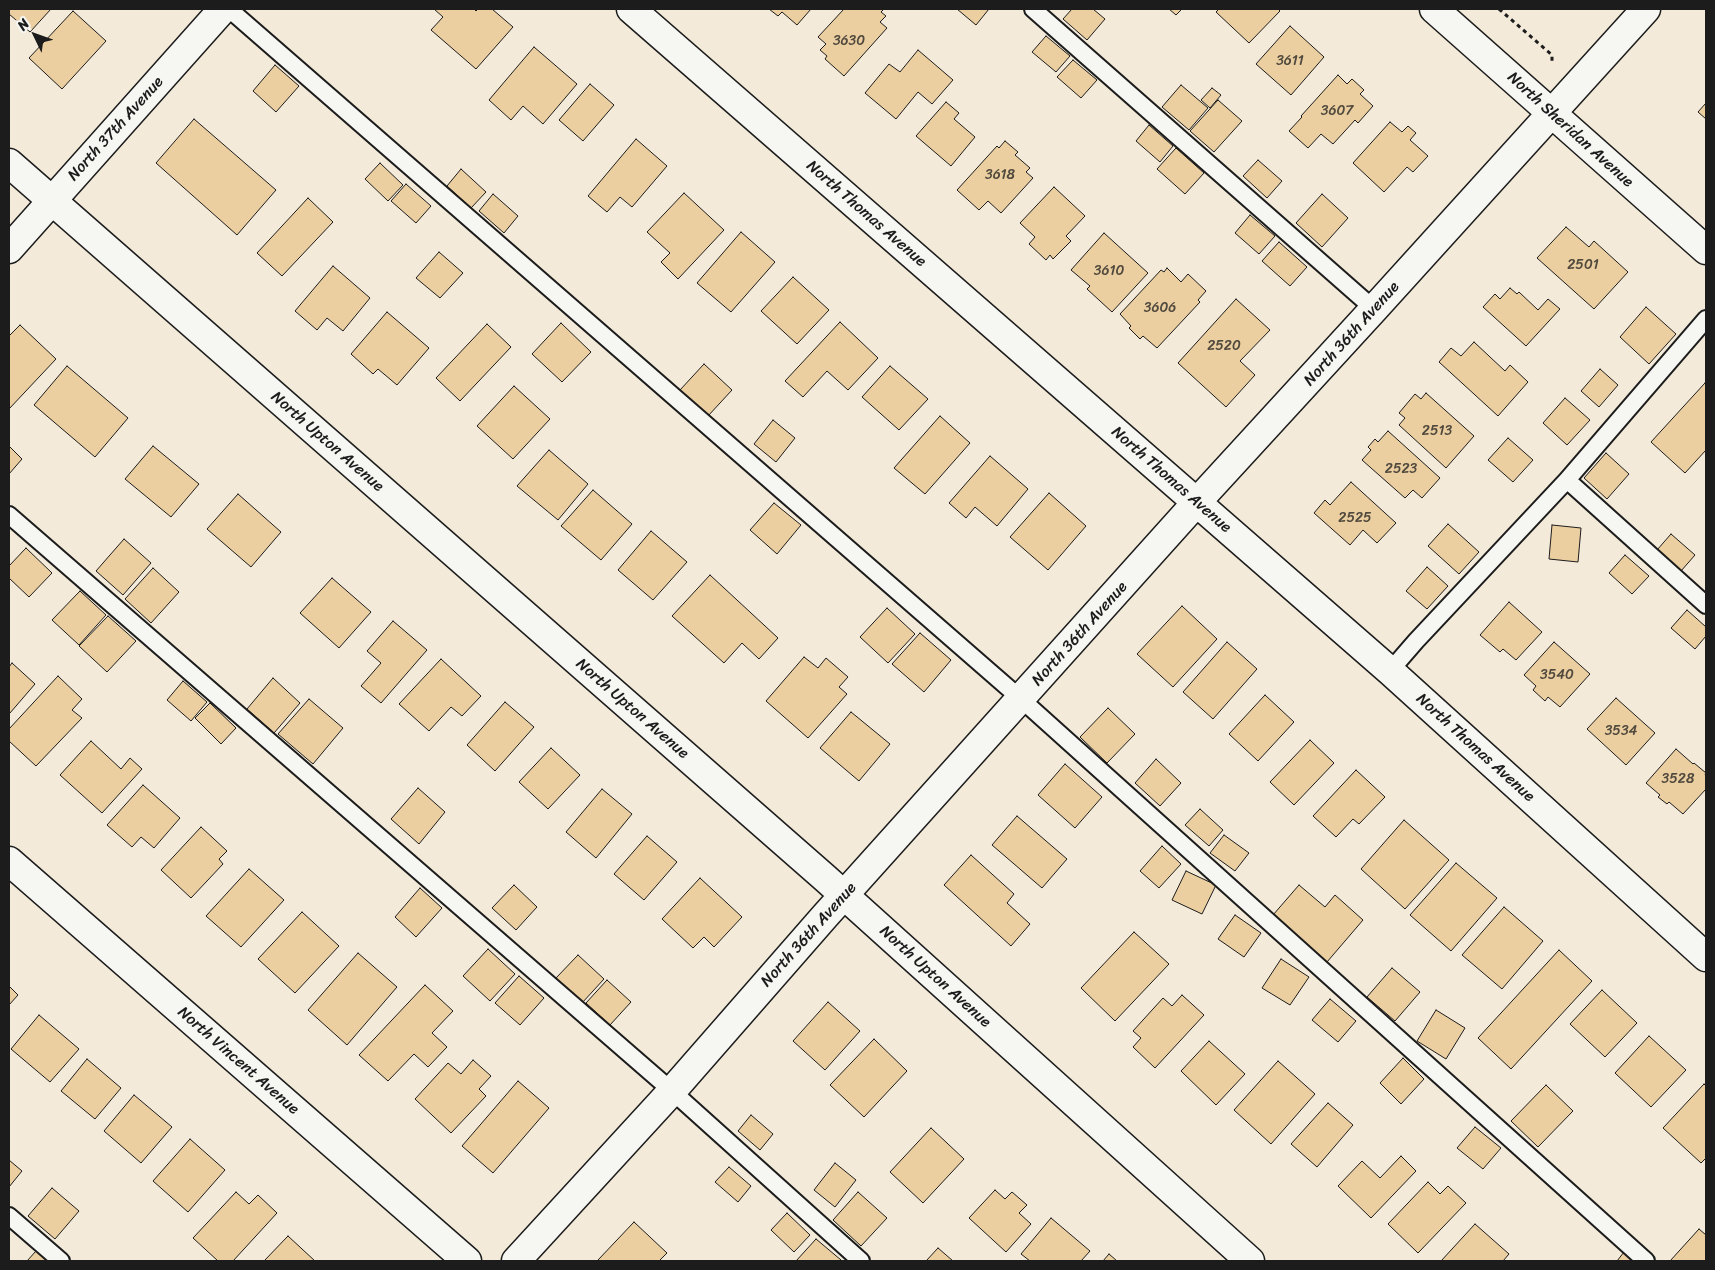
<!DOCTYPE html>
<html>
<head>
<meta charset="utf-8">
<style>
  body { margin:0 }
  #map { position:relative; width:1715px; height:1270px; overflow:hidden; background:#f3ead9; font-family:Sriracha,sans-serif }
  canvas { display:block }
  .frame { position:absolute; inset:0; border:10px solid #1c1c1c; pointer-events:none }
  .north { position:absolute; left:10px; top:10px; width:50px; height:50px; -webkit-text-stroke:4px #f6f6f2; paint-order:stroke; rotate:312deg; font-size:14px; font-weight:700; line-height:20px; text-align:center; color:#1c1c1c }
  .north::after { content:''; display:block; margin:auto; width:18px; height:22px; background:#1c1c1c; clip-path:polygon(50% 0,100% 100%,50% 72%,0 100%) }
</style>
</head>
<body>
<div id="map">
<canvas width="1715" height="1270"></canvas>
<div class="frame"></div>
<div class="north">N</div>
</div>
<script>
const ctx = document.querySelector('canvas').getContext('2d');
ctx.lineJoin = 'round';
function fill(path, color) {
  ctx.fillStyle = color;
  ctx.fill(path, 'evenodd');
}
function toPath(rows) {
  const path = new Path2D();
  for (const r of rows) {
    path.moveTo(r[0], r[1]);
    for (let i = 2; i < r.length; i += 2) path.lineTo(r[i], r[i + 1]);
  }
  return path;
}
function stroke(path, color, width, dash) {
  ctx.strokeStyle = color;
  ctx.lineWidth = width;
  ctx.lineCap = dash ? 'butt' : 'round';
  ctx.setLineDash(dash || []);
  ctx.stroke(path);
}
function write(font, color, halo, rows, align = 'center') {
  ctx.font = font + ' Sriracha,sans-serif';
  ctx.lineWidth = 5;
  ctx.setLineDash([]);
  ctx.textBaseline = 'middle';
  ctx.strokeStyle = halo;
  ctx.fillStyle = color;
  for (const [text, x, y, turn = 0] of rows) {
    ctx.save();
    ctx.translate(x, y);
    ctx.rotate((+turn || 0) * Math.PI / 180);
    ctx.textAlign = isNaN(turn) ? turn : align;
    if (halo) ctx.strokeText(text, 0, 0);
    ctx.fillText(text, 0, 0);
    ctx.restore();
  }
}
const building = toPath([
  [9,9,51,9,30,32,9,14,9,9],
  [434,9,474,9,476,11,478,9,492,9,513,27,476,69,431,30,443,17,434,9],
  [769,9,811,9,797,25,782,12,778,16,769,9],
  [844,9,884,9,881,12,886,16,880,22,887,28,844,76,825,59,827,56,820,50,826,44,818,37,844,9],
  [957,9,989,9,976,25,957,9],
  [1072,9,1093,9,1105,19,1087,40,1063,19,1072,9],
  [1169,9,1182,9,1176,15,1169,9],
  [1219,9,1278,9,1280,11,1249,43,1216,12,1219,9],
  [73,11,106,41,62,89,29,58,73,11],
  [1290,26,1324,57,1291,95,1256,64,1290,26],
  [1046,36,1070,56,1056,72,1032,52,1046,36],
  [534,47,577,84,543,124,523,106,511,120,489,100,534,47],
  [918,50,953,80,932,104,918,92,896,119,865,93,889,64,900,72,918,50],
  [1073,60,1097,80,1081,98,1057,77,1073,60],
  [275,65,299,86,276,112,253,91,275,65],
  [1338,75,1347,84,1352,79,1364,90,1360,94,1373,106,1358,123,1355,120,1333,144,1321,134,1308,148,1289,131,1302,117,1301,116,1338,75],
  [590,84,614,105,583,141,559,120,590,84],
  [1181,85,1208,108,1189,130,1162,107,1181,85],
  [1212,88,1221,95,1210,108,1201,100,1212,88],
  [1218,100,1242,121,1214,152,1190,131,1218,100],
  [946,102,959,113,954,119,975,137,951,166,916,136,946,102],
  [1706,103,1706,119,1698,112,1706,103],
  [194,119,276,190,237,235,156,163,194,119],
  [1390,122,1402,132,1408,126,1416,133,1410,140,1428,156,1413,172,1407,167,1384,192,1353,163,1390,122],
  [1149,125,1173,146,1160,162,1136,141,1149,125],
  [636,139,667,166,632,207,620,197,607,212,588,196,636,139],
  [1005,141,1018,152,1015,155,1030,168,1026,172,1033,178,1001,213,988,201,979,210,957,190,997,146,999,148,1005,141],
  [1176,148,1204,173,1185,194,1157,169,1176,148],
  [1258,160,1282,181,1267,198,1243,176,1258,160],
  [380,163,403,185,388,201,365,179,380,163],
  [461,169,486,192,471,208,447,186,461,169],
  [406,184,431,206,416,223,391,201,406,184],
  [1054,187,1085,216,1066,236,1071,241,1053,259,1050,255,1046,260,1029,244,1035,237,1020,223,1054,187],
  [684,193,724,230,678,279,661,262,670,253,647,232,684,193],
  [493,194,518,216,504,233,479,211,493,194],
  [1322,194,1348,218,1322,247,1296,223,1322,194],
  [308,198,333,222,282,276,257,253,308,198],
  [1250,215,1275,236,1259,254,1235,233,1250,215],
  [1566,227,1589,247,1594,241,1628,272,1594,309,1537,258,1566,227],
  [741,232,775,262,731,312,697,283,741,232],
  [1104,233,1148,273,1112,312,1087,289,1090,286,1071,270,1104,233],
  [1279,242,1307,267,1290,286,1262,261,1279,242],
  [439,252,463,273,440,298,416,278,439,252],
  [333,266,370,298,343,331,327,318,317,330,295,311,333,266],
  [1167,268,1181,282,1188,274,1206,291,1198,300,1200,302,1157,348,1143,336,1140,339,1129,328,1131,326,1120,314,1161,270,1164,272,1167,268],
  [793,277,829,310,797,344,761,311,793,277],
  [1510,288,1517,294,1519,292,1538,310,1548,299,1560,309,1526,346,1483,307,1495,294,1500,299,1510,288],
  [1236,299,1270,330,1240,361,1255,375,1226,407,1178,363,1236,299],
  [1646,307,1676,334,1649,364,1620,337,1646,307],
  [387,312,429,348,397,385,378,369,373,374,351,354,387,312],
  [840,322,878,358,848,390,827,371,803,397,785,381,840,322],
  [561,323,591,352,562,382,532,354,561,323],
  [487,324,511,347,460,401,436,378,487,324],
  [20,325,56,359,9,409,9,336,20,325],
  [1474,342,1505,371,1510,365,1528,382,1498,416,1439,362,1451,348,1461,356,1474,342],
  [704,364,732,390,708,416,680,390,704,364],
  [67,366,128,418,95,457,34,405,67,366],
  [890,366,928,399,899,430,862,397,890,366],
  [1600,369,1618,385,1599,407,1581,391,1600,369],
  [1705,383,1706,384,1706,450,1685,473,1651,442,1705,383],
  [514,386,550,419,513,459,477,426,514,386],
  [1426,393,1474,436,1446,468,1399,425,1405,418,1399,413,1415,394,1421,399,1426,393],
  [1565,398,1590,420,1567,445,1543,423,1565,398],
  [940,416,970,443,925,494,894,468,940,416],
  [773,420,795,438,776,462,754,444,773,420],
  [1388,431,1440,478,1422,498,1413,490,1405,498,1362,460,1371,450,1368,447,1375,439,1378,442,1388,431],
  [1508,438,1533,460,1513,482,1488,460,1508,438],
  [9,446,22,459,9,474,9,446],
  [153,446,199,484,171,517,125,479,153,446],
  [549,450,588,484,558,520,517,486,549,450],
  [1606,453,1629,474,1607,499,1584,478,1606,453],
  [990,456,1028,489,997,526,975,507,966,518,949,503,990,456],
  [1351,482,1396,523,1377,543,1363,530,1350,545,1314,513,1325,500,1330,505,1351,482],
  [593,490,632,524,601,560,561,526,593,490],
  [1049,493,1086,526,1048,570,1010,537,1049,493],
  [238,494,281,532,251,567,207,529,238,494],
  [774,503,801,525,777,554,750,530,774,503],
  [1448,524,1479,552,1459,574,1428,546,1448,524],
  [1552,525,1581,528,1578,562,1549,559,1552,525],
  [651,531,687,562,653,600,618,570,651,531],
  [1671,534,1695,555,1681,571,1657,550,1671,534],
  [124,539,151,563,123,595,96,571,124,539],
  [26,548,52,573,29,597,9,578,9,566,26,548],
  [1625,555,1649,576,1632,594,1609,573,1625,555],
  [1427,567,1448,586,1427,609,1406,591,1427,567],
  [153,568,179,592,151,623,125,599,153,568],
  [710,575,778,638,759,659,742,643,724,663,672,616,710,575],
  [332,578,371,612,339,648,300,613,332,578],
  [80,591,106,615,79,645,52,620,80,591],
  [1509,602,1542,632,1516,660,1503,649,1500,652,1480,635,1509,602],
  [1182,606,1217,639,1173,687,1137,654,1182,606],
  [887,608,915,634,888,663,860,637,887,608],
  [1687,610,1706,627,1706,636,1695,649,1671,628,1687,610],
  [108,616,136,641,107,672,79,646,108,616],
  [393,621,427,650,381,703,361,686,381,663,367,651,393,621],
  [920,633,951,660,924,692,892,664,920,633],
  [1227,642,1257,669,1213,719,1183,692,1227,642],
  [1554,642,1590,674,1560,707,1548,697,1545,701,1533,690,1536,686,1524,675,1554,642],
  [804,657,818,668,826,658,848,677,839,687,847,694,808,738,766,701,804,657],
  [441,659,481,696,462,716,451,707,429,731,399,704,441,659],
  [12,663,35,684,10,713,9,712,9,667,12,663],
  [58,676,82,699,72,710,82,718,36,766,9,741,9,729,58,676],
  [273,678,300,703,274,733,247,709,273,678],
  [183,681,207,702,191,721,167,700,183,681],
  [1265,695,1294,722,1258,761,1229,734,1265,695],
  [1616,698,1655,733,1626,765,1587,729,1616,698],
  [309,699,343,728,313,764,278,734,309,699],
  [505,702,534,727,495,771,467,745,505,702],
  [210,703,236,728,221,744,195,718,210,703],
  [1108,708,1135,734,1107,763,1080,737,1108,708],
  [851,712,890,744,859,781,820,748,851,712],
  [1310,740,1334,763,1294,805,1270,782,1310,740],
  [91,741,121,769,130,758,142,769,102,813,60,775,91,741],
  [551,748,580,775,548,809,519,782,551,748],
  [1676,749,1693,764,1694,763,1706,773,1705,775,1706,776,1706,789,1683,814,1669,802,1667,804,1658,797,1660,795,1646,783,1676,749],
  [1156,759,1181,783,1160,806,1135,783,1156,759],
  [1065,764,1102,797,1075,828,1038,795,1065,764],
  [1356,770,1385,797,1359,824,1353,819,1336,837,1313,816,1356,770],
  [143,785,180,818,154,848,141,837,132,847,107,825,143,785],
  [418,788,445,812,419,844,391,819,418,788],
  [602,789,632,814,596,858,566,832,602,789],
  [1200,809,1223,830,1209,846,1185,825,1200,809],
  [1017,816,1067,859,1042,888,992,845,1017,816],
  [1404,820,1449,860,1405,909,1361,869,1404,820],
  [201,827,227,851,219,859,223,864,191,898,161,870,201,827],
  [1224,835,1249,853,1235,871,1210,853,1224,835],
  [647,836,677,862,644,900,614,874,647,836],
  [1162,846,1181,864,1159,888,1140,871,1162,846],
  [971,855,1014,894,1007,903,1030,924,1011,946,944,885,971,855],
  [1456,863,1497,898,1451,951,1410,915,1456,863],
  [249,869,284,900,241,947,206,916,249,869],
  [1186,871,1216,885,1202,914,1172,900,1186,871],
  [700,878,742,917,714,947,704,937,693,948,662,919,700,878],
  [514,885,537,907,516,930,492,908,514,885],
  [1299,885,1325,907,1335,895,1363,920,1327,962,1273,915,1299,885],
  [420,888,442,908,416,937,395,917,420,888],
  [1504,907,1543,941,1502,989,1462,955,1504,907],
  [302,912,339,946,295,993,258,959,302,912],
  [1235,915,1261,933,1244,957,1218,939,1235,915],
  [1134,932,1169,964,1115,1021,1081,988,1134,932],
  [488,949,515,974,490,1001,463,976,488,949],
  [1559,950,1592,981,1511,1069,1478,1038,1559,950],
  [358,953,397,987,347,1045,308,1010,358,953],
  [578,955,604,979,582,1003,556,978,578,955],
  [1281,959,1309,977,1290,1005,1262,988,1281,959],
  [1392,968,1420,992,1395,1021,1367,997,1392,968],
  [519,976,544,998,520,1025,495,1003,519,976],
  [607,980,631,1002,610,1025,586,1003,607,980],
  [425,985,453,1011,432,1033,447,1047,428,1067,414,1054,388,1081,359,1055,425,985],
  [9,986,18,995,9,1005,9,986],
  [1602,990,1637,1023,1605,1057,1570,1024,1602,990],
  [1182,995,1204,1015,1155,1068,1133,1047,1141,1038,1133,1031,1163,998,1172,1006,1182,995],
  [1330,999,1356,1021,1338,1042,1312,1020,1330,999],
  [828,1002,860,1031,825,1070,793,1041,828,1002],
  [1436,1010,1465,1028,1446,1059,1417,1041,1436,1010],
  [39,1015,79,1049,50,1082,11,1049,39,1015],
  [1649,1036,1686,1070,1651,1107,1615,1073,1649,1036],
  [874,1039,907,1071,864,1117,830,1085,874,1039],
  [1209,1041,1245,1074,1216,1105,1181,1071,1209,1041],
  [1403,1058,1424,1079,1401,1104,1380,1083,1403,1058],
  [87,1059,121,1088,95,1119,61,1091,87,1059],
  [473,1060,491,1076,479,1089,486,1096,451,1133,415,1099,448,1063,461,1074,473,1060],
  [1278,1061,1315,1094,1271,1144,1234,1110,1278,1061],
  [518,1081,549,1108,493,1173,462,1146,518,1081],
  [1704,1084,1706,1086,1706,1158,1701,1163,1663,1128,1704,1084],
  [1546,1085,1573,1111,1538,1147,1511,1121,1546,1085],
  [134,1095,172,1127,141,1163,104,1131,134,1095],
  [1328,1103,1353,1125,1317,1167,1291,1144,1328,1103],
  [751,1115,773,1134,760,1150,738,1131,751,1115],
  [1475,1127,1501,1148,1483,1169,1457,1148,1475,1127],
  [931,1128,964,1159,923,1203,890,1172,931,1128],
  [190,1139,225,1170,188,1212,153,1181,190,1139],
  [1401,1156,1416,1171,1371,1218,1338,1186,1362,1161,1380,1178,1401,1156],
  [9,1160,22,1171,9,1187,9,1160],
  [835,1163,856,1180,835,1207,814,1190,835,1163],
  [729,1167,751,1186,738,1202,715,1182,729,1167],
  [1428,1182,1440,1194,1448,1186,1466,1203,1418,1253,1388,1224,1428,1182],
  [52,1188,79,1211,55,1239,28,1216,52,1188],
  [995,1190,1005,1199,1012,1192,1027,1205,1019,1213,1031,1224,1006,1252,969,1218,995,1190],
  [236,1192,249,1204,258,1195,277,1213,233,1261,218,1261,193,1238,236,1192],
  [858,1192,887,1218,861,1246,833,1220,858,1192],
  [787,1213,810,1235,794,1252,771,1230,787,1213],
  [1051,1218,1090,1251,1081,1261,1030,1261,1021,1254,1051,1218],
  [634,1222,667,1253,659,1261,600,1261,598,1260,634,1222],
  [1475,1224,1509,1254,1503,1261,1441,1261,1475,1224],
  [1699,1229,1706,1235,1706,1261,1670,1261,1699,1229],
  [288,1236,315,1261,264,1261,288,1236],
  [816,1239,841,1260,840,1261,796,1261,816,1239],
  [938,1248,953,1261,926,1261,938,1248],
  [36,1251,48,1261,27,1261,36,1251],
  [1624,1252,1635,1261,1617,1261,1624,1252],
  [1109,1254,1117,1261,1103,1261,1109,1254]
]);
fill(building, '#eccfa0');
stroke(building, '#1c1c1c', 1);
const lane = toPath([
  [229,9,1021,699,1646,1261],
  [1033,9,1374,309],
  [1567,480,1706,605],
  [9,515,672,1091,861,1261],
  [1390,671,1416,641,1567,480,1706,319],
  [9,1216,61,1261]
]);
const street = toPath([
  [631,9,1390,671,1706,957],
  [1434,9,1706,250],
  [9,163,825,878,1250,1261],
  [9,249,223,9],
  [9,861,467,1261],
  [516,1261,672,1091,825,916,1196,503,1374,309,1646,9]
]);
stroke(lane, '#1c1c1c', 20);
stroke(street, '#1c1c1c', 31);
stroke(toPath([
  [1499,9,1552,55,1552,64]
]), '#1c1c1c', 3, [4, 4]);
stroke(lane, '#f6f6f2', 16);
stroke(street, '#f6f6f2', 28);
write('14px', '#50493d', null, [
  ["3630",849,41],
  ["3611",1290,61],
  ["3607",1337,111],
  ["3618",1000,175],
  ["2501",1583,265],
  ["3610",1109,271],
  ["3606",1160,308],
  ["2520",1224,346],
  ["2513",1437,431],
  ["2523",1401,469],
  ["2525",1355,518],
  ["3540",1557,675],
  ["3534",1621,731],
  ["3528",1678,779]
]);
write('16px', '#1c1c1c', '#f6f6f2', [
  ["North 37th Avenue",116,129,-48],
  ["North Sheridan Avenue",1570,130,42],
  ["North Thomas Avenue",866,214,41],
  ["North 36th Avenue",1352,334,-48],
  ["North Upton Avenue",327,442,41],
  ["North Thomas Avenue",1171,480,41],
  ["North 36th Avenue",1080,634,-48],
  ["North Upton Avenue",632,709,41],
  ["North Thomas Avenue",1475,748,42],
  ["North 36th Avenue",809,935,-48],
  ["North Upton Avenue",935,977,42],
  ["North Vincent Avenue",238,1061,41]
]);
</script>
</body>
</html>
